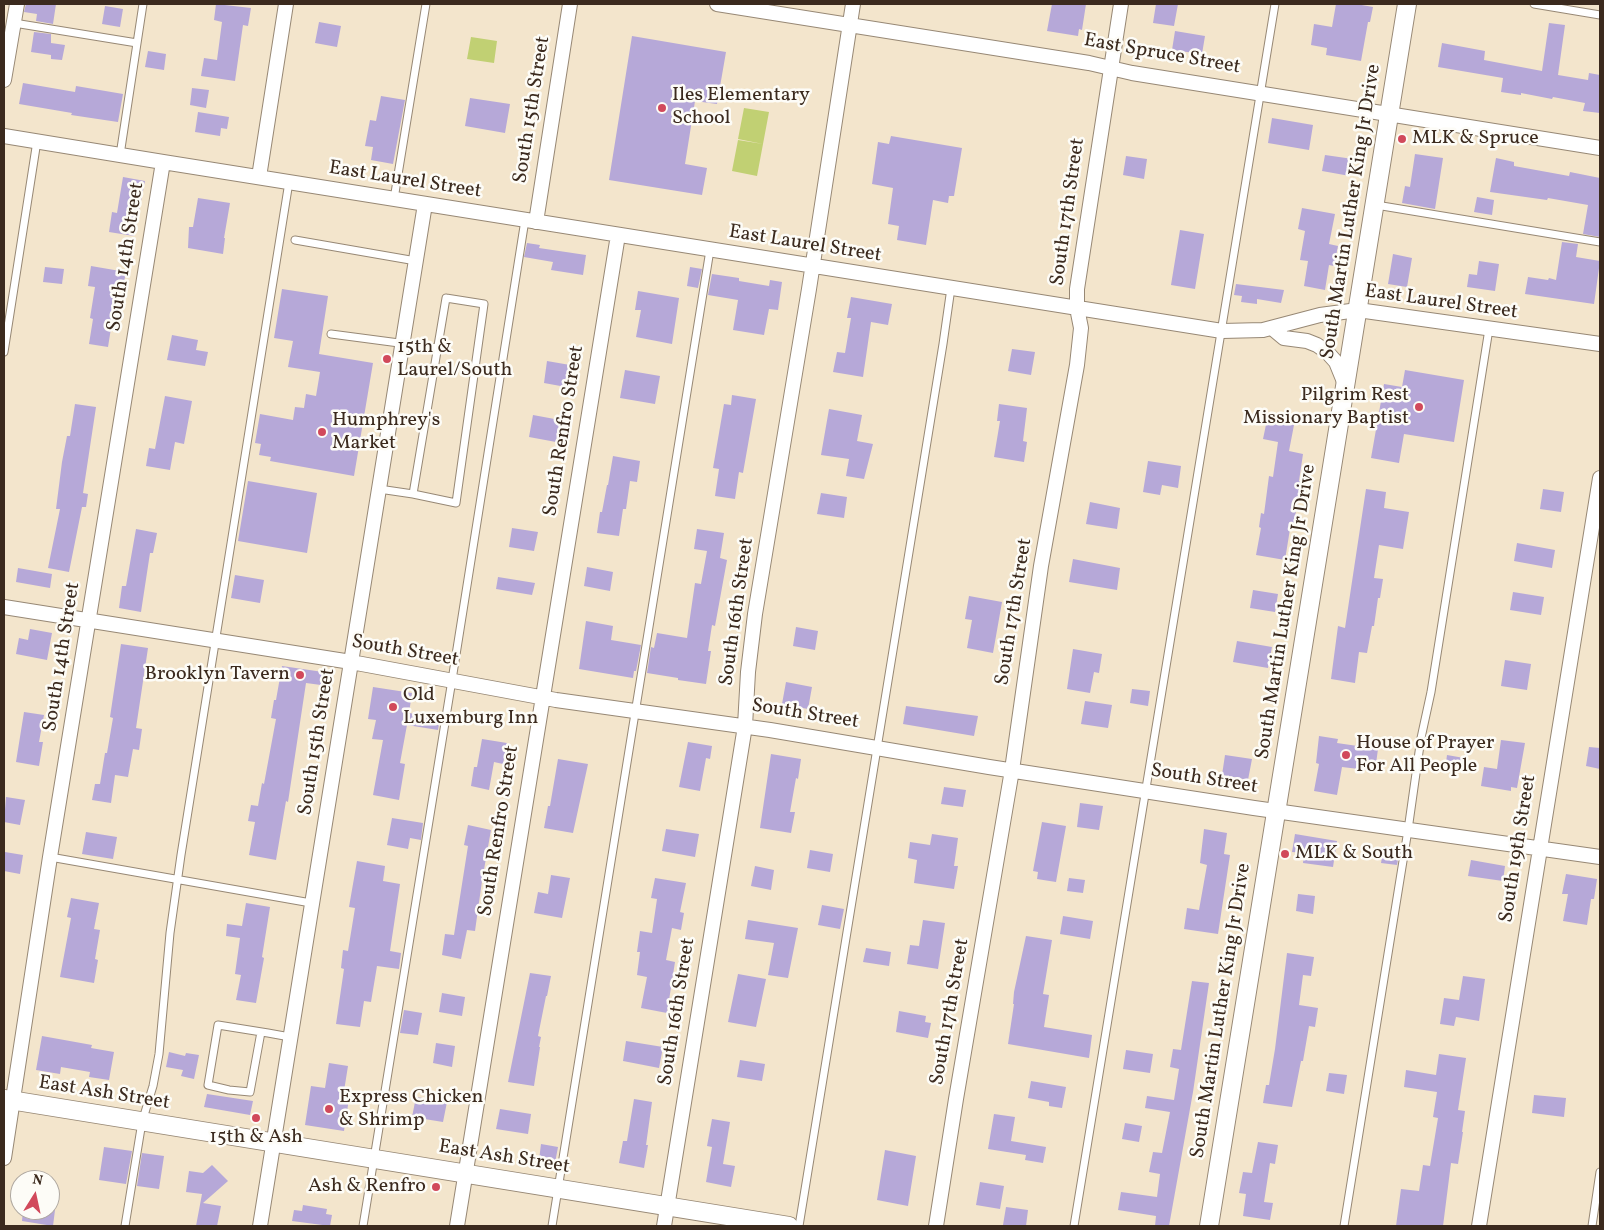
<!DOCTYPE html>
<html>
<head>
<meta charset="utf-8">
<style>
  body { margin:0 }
  #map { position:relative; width:1604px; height:1230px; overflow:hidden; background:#f3e5cc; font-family:Vollkorn,serif }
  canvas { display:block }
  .frame { position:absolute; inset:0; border:5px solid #3b2a1e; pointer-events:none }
  .north { position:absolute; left:10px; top:1170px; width:50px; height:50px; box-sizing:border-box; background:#fdfcf7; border:1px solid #afa8a0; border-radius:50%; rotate:10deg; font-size:14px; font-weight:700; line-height:20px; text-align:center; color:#3b2a1e }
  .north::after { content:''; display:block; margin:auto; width:18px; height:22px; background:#d1495b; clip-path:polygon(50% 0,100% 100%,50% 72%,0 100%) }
</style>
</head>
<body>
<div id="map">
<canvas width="1604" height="1230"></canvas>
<div class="frame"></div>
<div class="north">N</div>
</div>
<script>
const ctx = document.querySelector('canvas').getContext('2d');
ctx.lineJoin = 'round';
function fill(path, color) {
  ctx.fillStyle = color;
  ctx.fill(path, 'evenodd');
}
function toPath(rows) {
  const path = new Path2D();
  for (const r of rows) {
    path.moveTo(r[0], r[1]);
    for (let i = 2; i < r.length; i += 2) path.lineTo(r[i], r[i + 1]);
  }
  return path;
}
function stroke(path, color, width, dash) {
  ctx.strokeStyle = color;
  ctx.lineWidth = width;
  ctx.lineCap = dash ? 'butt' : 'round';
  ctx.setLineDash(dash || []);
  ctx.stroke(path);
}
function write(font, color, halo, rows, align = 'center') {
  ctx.font = font + ' Vollkorn,serif';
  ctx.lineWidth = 5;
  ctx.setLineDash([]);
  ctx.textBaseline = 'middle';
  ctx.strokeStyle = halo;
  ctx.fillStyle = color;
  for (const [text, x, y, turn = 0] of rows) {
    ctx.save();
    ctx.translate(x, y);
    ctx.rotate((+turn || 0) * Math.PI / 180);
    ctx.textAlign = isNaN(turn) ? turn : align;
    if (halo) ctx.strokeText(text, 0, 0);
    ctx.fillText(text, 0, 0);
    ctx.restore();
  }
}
fill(toPath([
  [471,37,497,41,494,63,467,59],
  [744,108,769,112,763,144,738,139],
  [738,140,763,144,757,176,732,171]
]), '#c1d073');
fill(toPath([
  [26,4,56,4,53,24,36,21,37,14,24,12],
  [216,4,251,8,248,26,243,25,235,81,201,76,204,58,217,60,222,22,214,20],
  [1052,4,1086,4,1082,30,1079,29,1078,36,1047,31],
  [1156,4,1178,4,1174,26,1153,23],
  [1336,4,1356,4,1373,7,1370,22,1368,22,1361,61,1326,55,1327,48,1311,45,1314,24,1332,27],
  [105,6,123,9,120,27,102,24],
  [319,22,341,26,337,47,315,43],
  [1549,23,1565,25,1558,75,1588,80,1589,73,1600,75,1600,113,1583,111,1585,103,1553,97,1552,99,1521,93,1521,95,1501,92,1503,78,1438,67,1442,43,1485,51,1484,60,1542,71],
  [1175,31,1205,36,1202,54,1172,50],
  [34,32,51,34,51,43,65,45,62,60,51,59,51,55,31,52],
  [632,36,726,52,717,104,695,101,685,164,707,168,702,195,609,180],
  [148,51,166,54,164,70,145,67],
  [23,83,75,92,76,86,123,94,118,122,71,115,72,113,19,104],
  [192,88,209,90,206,108,190,105],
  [381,96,405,100,393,164,371,160,373,147,365,146,370,120,376,121],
  [470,98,510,104,505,133,465,126],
  [198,112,229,117,227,129,221,128,220,136,195,132],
  [1272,118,1313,125,1309,150,1268,143],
  [891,136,962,148,954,196,949,196,948,203,933,200,926,245,897,240,899,226,888,224,893,188,872,184,878,142,889,144],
  [1415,154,1443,158,1435,209,1402,203,1405,186,1410,187],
  [1325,155,1353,159,1350,176,1322,171],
  [1126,156,1147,159,1144,179,1123,175],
  [1496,158,1514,162,1514,166,1569,176,1570,172,1600,178,1600,237,1583,234,1588,205,1548,198,1547,200,1490,192],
  [123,177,145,181,134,236,109,232,112,212,117,213],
  [1477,197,1494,200,1492,215,1474,212],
  [198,198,230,203,224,238,225,238,223,254,188,248,189,227,193,227],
  [1302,208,1335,214,1329,244,1338,246,1334,266,1329,265,1325,290,1304,286,1308,261,1300,260,1305,231,1298,229],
  [1180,230,1204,234,1195,289,1171,285],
  [1562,242,1578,244,1576,257,1600,261,1594,304,1525,294,1528,277,1548,280,1549,278,1556,280],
  [527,243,540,245,539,248,586,255,583,275,551,270,553,262,524,257],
  [1393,254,1412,258,1407,287,1388,284],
  [1479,261,1499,264,1495,291,1467,287,1469,274,1477,275],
  [91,266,126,272,122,292,120,291,115,322,112,322,108,347,89,344,93,319,90,318,95,287,88,286],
  [45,267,64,269,62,284,43,282],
  [690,267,702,269,698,288,687,286],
  [712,274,739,278,739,281,769,286,770,280,782,282,778,310,769,309,764,335,733,330,738,300,708,295],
  [1236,284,1284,290,1281,303,1257,299,1257,304,1241,302,1242,296,1234,295],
  [282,289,328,296,319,354,373,363,354,476,270,461,271,457,259,455,261,444,255,443,260,414,293,420,295,407,304,408,306,394,316,396,320,372,288,367,293,341,274,338],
  [638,291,679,298,672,344,636,337,641,310,635,310],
  [851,297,892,304,888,325,871,322,863,377,833,372,837,352,845,353,851,318,847,318],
  [172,335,198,340,196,350,208,352,205,366,167,360],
  [1012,349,1035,352,1031,375,1008,371],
  [547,361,570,365,566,387,544,383],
  [625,370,660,376,655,404,620,398],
  [1405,370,1464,380,1454,442,1404,434,1399,463,1371,458,1384,384,1402,387],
  [732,395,756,399,743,473,739,472,735,499,715,496,719,469,713,468,724,404,731,405],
  [165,396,192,401,184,444,175,442,170,470,146,466,149,448,155,449],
  [75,404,96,407,83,493,88,494,86,507,82,507,69,572,48,568,60,509,56,509,62,462,67,436,70,436],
  [999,404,1027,408,1023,441,1027,442,1024,462,994,457,1000,421,997,421],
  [829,409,862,415,857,441,873,444,864,479,846,476,849,459,821,455],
  [533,415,560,420,556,442,529,437],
  [1267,420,1294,425,1289,451,1303,454,1299,481,1301,481,1293,529,1290,529,1285,560,1256,555,1261,528,1259,527,1261,513,1264,514,1269,476,1273,477,1278,442,1263,439],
  [613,456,640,461,637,482,630,481,626,509,623,509,619,536,597,533,600,512,602,512,607,485,608,485],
  [1148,461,1181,466,1178,488,1162,485,1160,495,1143,492],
  [248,481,317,493,307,553,238,541],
  [1366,489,1386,492,1384,508,1409,512,1403,549,1379,545,1374,578,1383,579,1380,598,1378,598,1374,626,1372,626,1367,653,1359,652,1355,683,1331,679,1338,626,1345,628],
  [1543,489,1564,492,1561,512,1540,509],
  [821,493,847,497,844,518,817,514],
  [1090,502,1120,508,1117,529,1086,524],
  [512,528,538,532,534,551,509,547],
  [136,529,157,533,153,553,150,553,141,612,119,608,122,586,126,586],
  [697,529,724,533,720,558,727,560,715,626,712,625,708,651,711,651,706,684,678,680,678,678,647,673,651,647,654,648,657,633,687,638,695,583,701,584,707,551,694,549],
  [1517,543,1555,550,1552,568,1514,561],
  [1073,559,1120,568,1117,590,1069,582],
  [587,567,613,572,610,591,584,586],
  [18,568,52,574,50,588,16,582],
  [235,575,264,580,260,603,231,598],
  [498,577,535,583,532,595,496,589],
  [1253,590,1278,594,1275,612,1250,608],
  [1513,592,1544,597,1541,615,1510,610],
  [969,596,1002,602,993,653,967,648,972,620,965,619],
  [586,621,613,626,611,640,641,645,636,671,634,671,633,678,579,669],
  [796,627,818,631,815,650,793,646],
  [30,629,52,633,47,660,16,654,19,638,28,640],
  [1237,641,1272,647,1268,668,1233,662],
  [121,644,148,648,136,728,142,729,139,750,133,749,128,777,115,775,111,803,92,800,95,784,100,784,105,753,107,753,113,718,110,717],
  [1073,649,1102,654,1099,673,1094,672,1090,693,1067,689],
  [1505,660,1531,664,1527,690,1501,686],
  [282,666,323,672,321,685,306,683,288,802,286,801,276,860,249,855,255,822,248,821,251,805,258,806,262,783,264,784,276,719,271,718,274,700,276,700],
  [786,682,812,687,808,709,782,704],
  [373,687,412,693,409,713,440,718,438,730,407,725,400,763,405,764,399,800,373,795,383,740,372,739,376,720,368,719],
  [1132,689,1150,691,1148,706,1130,703],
  [1085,701,1112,705,1108,728,1081,724],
  [906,706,978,716,974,736,903,724],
  [24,712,44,715,39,742,43,742,39,766,16,762],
  [1319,736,1338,739,1337,743,1378,749,1375,771,1342,767,1337,795,1314,791,1319,764,1316,763],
  [482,739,507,743,503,764,494,762,489,790,471,786,474,767,477,767],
  [1501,740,1525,743,1517,788,1511,787,1511,791,1481,786,1484,767,1497,769],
  [688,742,712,746,710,759,706,758,700,791,679,787],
  [1589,747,1600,748,1600,769,1586,766],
  [771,754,801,759,798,779,796,778,790,812,795,812,791,833,760,828],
  [1225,755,1252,759,1248,780,1222,775],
  [1447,755,1464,758,1462,772,1445,770],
  [558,759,588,764,573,833,544,828,548,806,550,806],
  [944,787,966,790,963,807,941,804],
  [6,797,25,800,20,825,4,822],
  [1080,803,1103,806,1099,830,1077,827],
  [392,818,423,823,421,840,410,838,408,849,387,845],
  [1042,822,1066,826,1056,882,1037,879,1038,872,1033,871],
  [468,825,491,830,482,881,475,931,467,930,461,959,442,955,445,934,454,935,468,846,464,845],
  [666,829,699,834,695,857,662,851],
  [1204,829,1227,833,1224,854,1230,855,1218,934,1184,929,1187,908,1199,910,1207,865,1200,863],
  [86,832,117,837,113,859,82,854],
  [932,834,958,838,954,866,958,866,954,889,914,883,917,860,908,858,910,842,930,845],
  [1295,834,1337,841,1333,867,1303,863,1304,853,1292,852],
  [1384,846,1400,849,1397,865,1381,863],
  [810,850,833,854,830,872,807,868],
  [5,852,23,855,20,874,4,871],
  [1471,860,1505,866,1503,881,1468,876],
  [357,861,385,866,383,881,400,884,390,951,401,953,399,969,377,966,371,1002,364,1001,360,1027,336,1024,344,969,341,968,343,950,348,951,355,908,349,907],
  [755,866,774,870,771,890,751,886],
  [1566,874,1597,879,1594,899,1591,899,1587,925,1563,921,1568,894,1562,894],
  [551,875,570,878,562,918,534,913,538,892,548,894],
  [655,878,686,883,680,912,684,913,681,930,672,928,666,960,675,962,667,1013,641,1008,647,977,637,975,640,952,637,952,640,931,652,933,657,899,651,898],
  [1069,878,1085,880,1083,893,1067,891],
  [1298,894,1315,896,1313,914,1296,911],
  [71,898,99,903,94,929,100,930,95,959,98,960,94,983,60,977,71,918,67,917],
  [246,903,270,907,262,957,264,958,256,1003,236,1000,241,975,235,974,240,938,226,936,227,924,242,926],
  [822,905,844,909,840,929,818,925],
  [1063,916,1093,921,1090,939,1060,934],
  [748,920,798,928,788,978,768,975,774,943,745,939],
  [923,920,945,923,938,969,907,964,910,945,919,946],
  [1026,936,1052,940,1043,994,1049,995,1044,1027,1092,1035,1089,1058,1008,1044,1014,1004,1013,1004,1014,992],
  [866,948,891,952,889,966,863,962],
  [1287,953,1314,957,1311,976,1303,975,1299,1005,1318,1008,1315,1027,1309,1026,1303,1061,1301,1061,1292,1107,1263,1103,1266,1085,1269,1085,1275,1049],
  [530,973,551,976,547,996,546,996,538,1036,541,1037,539,1047,540,1047,534,1086,508,1082],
  [738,974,766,979,756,1027,728,1022],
  [1463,976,1485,979,1479,1021,1456,1017,1454,1026,1440,1024,1444,998,1459,1000],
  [1192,981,1209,983,1193,1092,1169,1226,1155,1226,1156,1216,1118,1210,1121,1192,1157,1197,1160,1174,1149,1172,1153,1152,1162,1153,1170,1112,1145,1108,1147,1096,1174,1100,1179,1069,1170,1067,1173,1049,1181,1050],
  [442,993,465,997,462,1016,439,1012],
  [404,1010,422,1013,418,1035,400,1033],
  [899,1011,926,1016,925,1022,931,1023,928,1038,896,1032],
  [42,1036,92,1045,91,1048,114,1052,109,1080,89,1077,90,1072,61,1067,60,1074,36,1070],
  [626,1041,663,1047,659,1068,623,1061],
  [436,1043,455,1046,452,1067,433,1063],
  [1126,1050,1153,1054,1150,1073,1123,1069],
  [169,1052,185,1056,186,1053,199,1055,194,1079,181,1076,183,1070,166,1067],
  [1439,1054,1466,1058,1458,1110,1465,1111,1462,1132,1463,1132,1458,1164,1451,1163,1443,1226,1396,1226,1401,1189,1419,1191,1423,1165,1430,1166,1438,1118,1433,1117,1437,1092,1404,1087,1406,1070,1436,1075],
  [740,1060,765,1064,762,1081,737,1077],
  [329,1063,348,1066,344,1091,350,1092,344,1131,305,1125,311,1086,325,1088],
  [1329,1073,1347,1075,1344,1094,1326,1091],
  [1031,1081,1066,1087,1062,1108,1049,1106,1049,1102,1028,1098],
  [207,1094,253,1101,250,1115,204,1107],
  [1534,1095,1566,1098,1564,1117,1532,1113],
  [416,1097,447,1102,443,1122,412,1117],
  [634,1099,652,1102,646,1145,648,1145,644,1168,619,1163,623,1141,627,1141],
  [500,1109,531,1114,528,1134,496,1129],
  [994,1114,1015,1117,1011,1141,1046,1147,1043,1163,1025,1160,1026,1155,988,1149],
  [712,1119,730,1122,723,1164,735,1166,731,1187,706,1182,712,1147,707,1146],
  [1125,1123,1142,1126,1139,1142,1122,1139],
  [1258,1142,1278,1145,1275,1164,1270,1163,1264,1202,1273,1203,1270,1220,1243,1216,1246,1194,1239,1193,1243,1172,1252,1173],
  [541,1144,558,1147,555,1163,539,1160],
  [104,1147,132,1151,126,1184,99,1180],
  [885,1150,916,1156,908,1206,877,1200],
  [142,1153,164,1156,159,1189,137,1186],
  [212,1165,228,1181,203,1203,221,1206,217,1226,196,1226,202,1194,186,1192,189,1171,203,1173],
  [980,1182,1004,1186,1000,1209,976,1205],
  [303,1205,327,1209,326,1214,332,1215,330,1226,292,1221,294,1210,302,1211],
  [1006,1207,1028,1210,1026,1226,1003,1225],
  [23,1210,55,1210,53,1226,22,1221]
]), '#b6a8d8');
const service = toPath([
  [1534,4,1600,15],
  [14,23,137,43],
  [120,155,143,4],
  [394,199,426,4],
  [1376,205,1600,242],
  [295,240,416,261],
  [446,298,484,304,456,503,413,494,446,298],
  [331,334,437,348],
  [4,352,37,141],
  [379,489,413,494],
  [50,857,311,903],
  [261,1032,250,1092,229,1090,208,1085,218,1025,268,1033,290,1037],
  [125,1226,142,1122,153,1086,159,1054,170,933,181,855,289,182],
  [363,1226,452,680,525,220],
  [552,1226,710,250],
  [799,1226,943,344,951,288],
  [1074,1226,1275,4],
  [1344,1226,1408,830,1421,738,1431,692,1489,329],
  [1592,1226,1600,1172]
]);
const minor = toPath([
  [717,4,1089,63,1132,73,1600,148],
  [4,80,17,4],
  [4,136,163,162,1222,331,1263,330,1320,315,1358,310,1600,344],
  [259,177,286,4],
  [536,222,570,4],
  [1272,328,1284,338,1307,341,1317,345,1327,352,1336,362,1345,384],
  [4,607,351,662,556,700,770,730,989,767,1254,808,1600,857],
  [4,1158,50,857,163,162],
  [260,1226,425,204],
  [457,1226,618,235],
  [664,1226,745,726,748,672,755,614,809,289,853,4],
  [936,1226,956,1099,1012,770,1041,566,1077,365,1081,328,1077,308,1077,289,1121,4],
  [1479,1226,1600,478]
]);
const tertiary = toPath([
  [4,1099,789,1226],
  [1209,1226,1407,4]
]);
stroke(service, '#978875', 9);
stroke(minor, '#978875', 16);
stroke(tertiary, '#978875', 20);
stroke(service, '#fff', 7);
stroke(minor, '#fff', 14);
stroke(tertiary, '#fff', 18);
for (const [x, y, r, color] of [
  [662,108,5,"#d1495b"],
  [1402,139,5,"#d1495b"],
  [387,359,5,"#d1495b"],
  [1419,407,5,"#d1495b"],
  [322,432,5,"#d1495b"],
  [300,675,5,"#d1495b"],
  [393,707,5,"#d1495b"],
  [1346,755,5,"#d1495b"],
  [1285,854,5,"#d1495b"],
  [329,1109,5,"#d1495b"],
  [256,1118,5,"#d1495b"],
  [436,1187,5,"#d1495b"]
]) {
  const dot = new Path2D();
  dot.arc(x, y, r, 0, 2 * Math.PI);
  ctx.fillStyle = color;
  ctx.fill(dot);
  stroke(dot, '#fdfcf7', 2);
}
write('20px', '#3b2a1e', '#fdfcf7', [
  ["East Spruce Street",1162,55,10],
  ["South 15th Street",533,110,-81],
  ["East Laurel Street",405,181,9],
  ["South 17th Street",1069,212,-82],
  ["South Martin Luther King Jr Drive",1352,212,-81],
  ["East Laurel Street",805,245,9],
  ["South 14th Street",127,257,-81],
  ["East Laurel Street",1441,303,8],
  ["South Renfro Street",565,431,-81],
  ["South 16th Street",738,612,-82],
  ["South 17th Street",1015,612,-81],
  ["South Martin Luther King Jr Drive",1287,612,-81],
  ["South Street",405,652,10],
  ["South 14th Street",63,657,-81],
  ["South Street",805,715,9],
  ["South 15th Street",318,742,-81],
  ["South Street",1204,780,9],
  ["South Renfro Street",500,831,-81],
  ["South 19th Street",1519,849,-81],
  ["South Martin Luther King Jr Drive",1222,1011,-81],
  ["South 16th Street",678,1012,-81],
  ["South 17th Street",951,1012,-80],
  ["East Ash Street",104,1094,9],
  ["East Ash Street",504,1158,9]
]);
write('20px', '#3b2a1e', '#fdfcf7', [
  ["Iles Elementary",672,96],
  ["School",672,119],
  ["MLK & Spruce",1412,139],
  ["15th &",397,348],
  ["Laurel/South",397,371],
  ["Pilgrim Rest",1409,396,"right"],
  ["Missionary Baptist",1409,419,"right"],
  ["Humphrey's",332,421],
  ["Market",332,444],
  ["Brooklyn Tavern",290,675,"right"],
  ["Old",403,696],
  ["Luxemburg Inn",403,719],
  ["House of Prayer",1356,744],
  ["For All People",1356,767],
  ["MLK & South",1295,854],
  ["Express Chicken",339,1098],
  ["& Shrimp",339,1121],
  ["15th & Ash",256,1138,"center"],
  ["Ash & Renfro",426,1187,"right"]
], 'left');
</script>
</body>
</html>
